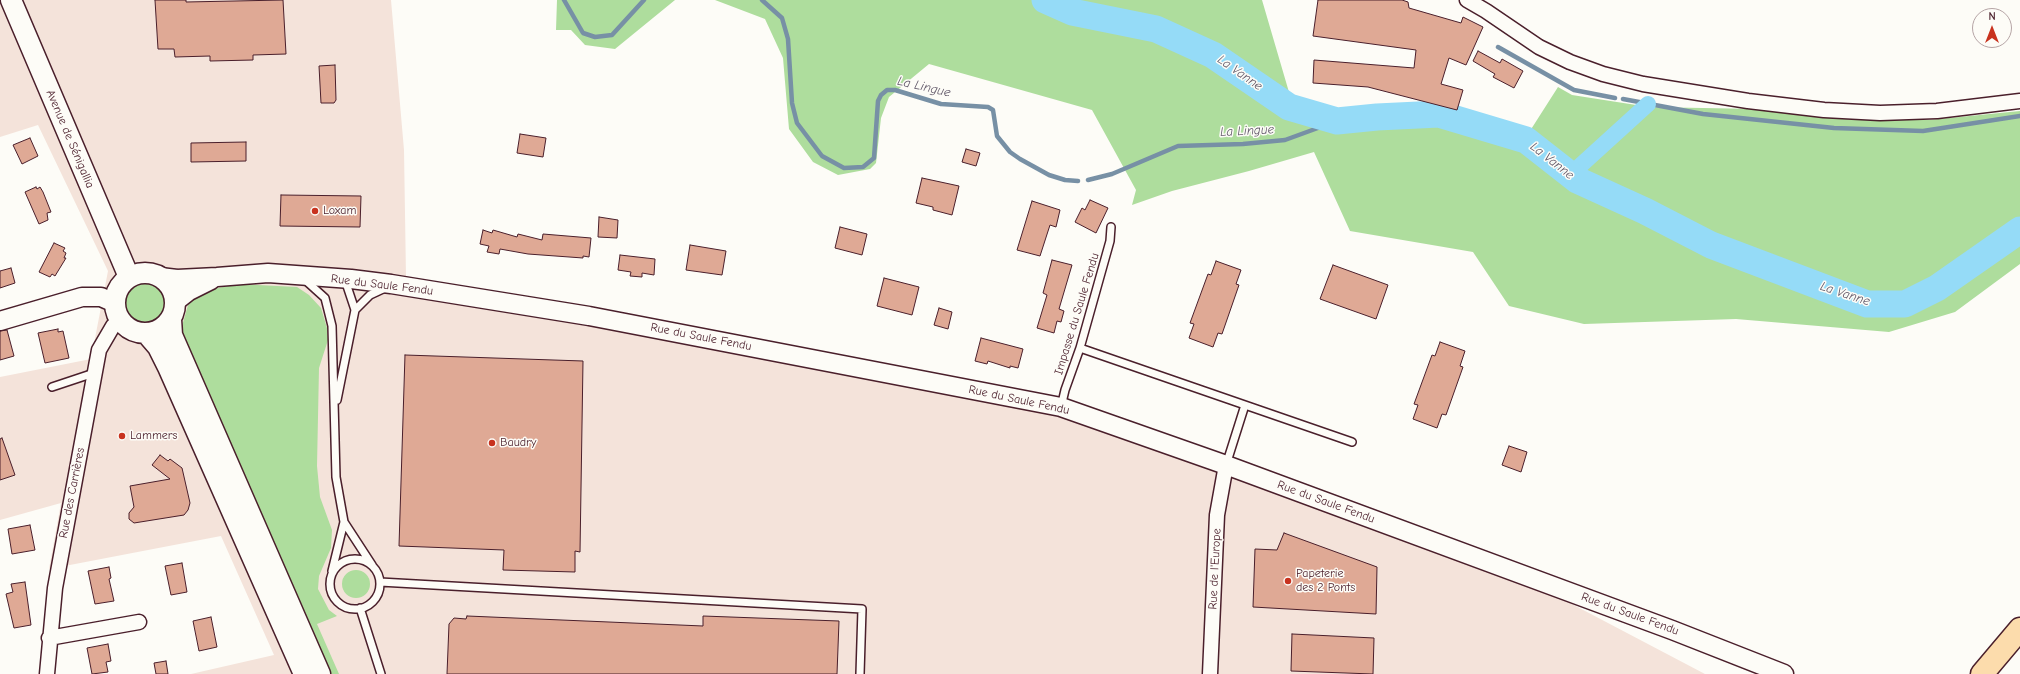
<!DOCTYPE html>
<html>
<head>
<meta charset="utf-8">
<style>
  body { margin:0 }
  #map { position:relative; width:2020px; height:674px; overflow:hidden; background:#fdfcf7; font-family:"Comic Neue",sans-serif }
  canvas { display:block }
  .north { position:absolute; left:1972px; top:8px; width:40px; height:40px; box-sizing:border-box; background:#fdfcf7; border:1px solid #b5a4a5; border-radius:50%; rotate:0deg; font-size:11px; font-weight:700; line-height:16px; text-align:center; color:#4a1f2b }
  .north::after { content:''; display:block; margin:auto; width:14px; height:18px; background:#c8321e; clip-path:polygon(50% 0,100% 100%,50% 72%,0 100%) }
</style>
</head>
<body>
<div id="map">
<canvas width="2020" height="674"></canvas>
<div class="north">N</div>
</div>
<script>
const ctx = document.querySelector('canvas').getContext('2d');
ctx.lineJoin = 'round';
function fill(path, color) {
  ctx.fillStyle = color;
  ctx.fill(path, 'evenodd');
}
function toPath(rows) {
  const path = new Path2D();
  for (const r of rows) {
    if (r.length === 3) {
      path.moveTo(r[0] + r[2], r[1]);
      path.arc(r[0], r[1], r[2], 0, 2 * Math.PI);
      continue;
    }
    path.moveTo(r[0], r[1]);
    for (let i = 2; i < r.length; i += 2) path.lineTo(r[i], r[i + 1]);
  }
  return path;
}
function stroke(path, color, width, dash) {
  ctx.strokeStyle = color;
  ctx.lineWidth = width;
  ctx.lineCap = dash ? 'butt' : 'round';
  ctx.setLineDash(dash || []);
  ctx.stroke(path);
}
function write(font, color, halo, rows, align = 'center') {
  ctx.font = font + ' "Comic Neue",sans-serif';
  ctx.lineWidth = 3;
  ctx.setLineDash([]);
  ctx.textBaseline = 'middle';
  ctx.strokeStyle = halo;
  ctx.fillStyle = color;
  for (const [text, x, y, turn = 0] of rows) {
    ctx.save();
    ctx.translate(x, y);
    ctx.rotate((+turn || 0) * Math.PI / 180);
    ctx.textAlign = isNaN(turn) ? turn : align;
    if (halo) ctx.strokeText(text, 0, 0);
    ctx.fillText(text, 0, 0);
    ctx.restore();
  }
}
fill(toPath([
  [0,0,391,0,404,150,406,277,936,375,1471,551,1705,674,191,674,274,655,221,536,49,569,61,503,0,520,0,377,91,359,108,271,38,125,0,137]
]), '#f4e3da');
fill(toPath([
  [557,0,675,0,615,49,585,45,571,30,556,30],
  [715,0,1262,0,1291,99,1338,113,1441,108,1528,134,1558,87,1572,95,1649,107,1757,109,1855,120,1929,120,2020,111,2020,264,1955,312,1889,332,1736,319,1584,324,1509,306,1473,252,1350,231,1314,152,1249,171,1172,191,1132,205,1136,190,1092,110,929,64,889,97,881,118,876,163,870,169,838,175,813,162,789,129,783,58,765,19],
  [145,302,23],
  [238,284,297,287,309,295,321,308,327,328,328,340,319,368,317,466,320,497,332,530,331,548,319,576,318,589,329,610,337,616,317,624,339,674,323,674,180,333,188,305,200,294,218,288],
  [356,584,14]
]), '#aedd9d');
stroke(toPath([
  [564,0,583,33,595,37,612,35,644,0],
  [762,0,782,18,788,39,792,103,797,123,822,156,844,168,863,167,874,158,878,101,881,95,887,90,895,90,941,104,988,107,993,110,997,136,1010,152,1020,159,1049,175,1065,180,1078,181],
  [1498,47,1574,90,1615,98],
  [1623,99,1703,114,1834,128,1923,131,2020,116],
  [1088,180,1112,174,1178,146,1243,144,1285,140,1337,121]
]), '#7790a5', 4.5);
stroke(toPath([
  [1570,175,1648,104]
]), '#95dbf7', 16);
stroke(toPath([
  [1045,0,1072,12,1156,29,1213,55,1289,107,1337,121,1377,117,1439,114,1526,140,1577,180,1645,211,1711,245,1867,304,1905,304,1937,288,2020,230]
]), '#95dbf7', 27);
const building = toPath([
  [155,0,186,0,186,2,283,0,286,54,253,55,253,60,210,61,210,56,175,57,174,49,158,49,155,0],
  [1318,0,1402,0,1408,2,1409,8,1461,23,1463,17,1483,27,1466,65,1449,58,1441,84,1463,90,1457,110,1368,87,1313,83,1314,60,1414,68,1416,50,1313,36,1318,0],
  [1478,51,1500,63,1502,59,1523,71,1514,88,1493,77,1495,74,1473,61,1478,51],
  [335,65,336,100,334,103,321,103,319,66,335,65],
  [520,134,546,138,543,157,517,153,520,134],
  [30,138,38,156,22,164,13,145,30,138],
  [246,142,246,161,191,162,191,143,246,142],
  [966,149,980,153,976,166,962,162,966,149],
  [922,178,959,186,952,215,933,210,933,207,916,203,922,178],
  [36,187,37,189,40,187,43,192,51,212,47,213,48,220,39,224,25,192,36,187],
  [281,195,361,196,360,227,280,226,281,195],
  [1090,200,1108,208,1096,233,1075,222,1082,208,1085,210,1090,200],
  [1032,201,1060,210,1056,227,1050,225,1040,256,1017,250,1032,201],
  [599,217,618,220,617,238,598,237,599,217],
  [840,227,867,234,862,255,835,248,840,227],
  [483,230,492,233,493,230,517,237,518,234,542,240,543,234,591,238,589,257,583,256,583,258,528,254,500,249,499,254,487,252,489,246,480,244,483,230],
  [54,243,65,248,63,251,66,253,64,258,66,258,55,276,52,274,50,277,39,272,54,243],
  [690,245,726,251,722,275,686,270,690,245],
  [620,255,655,259,654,275,642,273,642,277,630,276,631,272,618,270,620,255],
  [1052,260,1072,265,1059,309,1064,311,1061,322,1057,321,1054,333,1037,328,1047,295,1043,293,1052,260],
  [1216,261,1241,270,1236,284,1239,285,1222,334,1218,333,1213,347,1189,338,1194,324,1190,323,1208,274,1211,275,1216,261],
  [1333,265,1388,285,1376,319,1320,299,1333,265],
  [11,268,15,283,0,288,0,271,11,268],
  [884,278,919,287,912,315,877,306,884,278],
  [939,308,952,312,948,329,934,325,939,308],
  [58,329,58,332,63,331,69,358,45,363,38,333,58,329],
  [7,330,14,356,0,360,0,331,7,330],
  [981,338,1023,349,1018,368,1010,366,1010,368,988,361,987,364,975,361,981,338],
  [1440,342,1465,351,1460,366,1463,367,1446,415,1442,414,1437,428,1413,419,1418,405,1414,404,1432,355,1435,356,1440,342],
  [405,355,583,361,580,552,575,551,575,572,503,570,504,550,399,546,405,355],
  [2,438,15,475,0,480,0,439,2,438],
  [1509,446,1527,452,1521,472,1502,465,1509,446],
  [160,455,168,461,170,459,182,468,190,503,188,510,184,515,134,523,129,519,129,513,134,507,130,486,170,479,152,465,160,455],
  [30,525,35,550,12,554,8,529,30,525],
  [1284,533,1377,567,1376,614,1253,607,1255,549,1277,550,1284,533],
  [182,563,187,592,171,595,165,566,182,563],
  [109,567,111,578,109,579,114,601,95,604,88,571,109,567],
  [25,582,31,625,14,628,6,594,13,592,11,584,25,582],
  [467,616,703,626,703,616,839,621,837,674,447,674,449,624,454,618,466,619,467,616],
  [211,617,217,647,199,651,193,621,211,617],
  [1292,634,1374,638,1373,674,1291,671,1292,634],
  [108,644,111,661,106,662,108,672,92,674,87,648,108,644],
  [166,661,168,674,156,674,154,663,166,661]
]);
fill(building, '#dfa995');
stroke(building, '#4a1f2b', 1);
const service = toPath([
  [304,279,325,298,332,326,336,477,344,522,372,565],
  [355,310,370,295,385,288],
  [1080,348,1352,442],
  [52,387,94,373],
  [337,400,355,310,345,280],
  [1061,407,1065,390,1080,348,1110,241,1111,227],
  [1226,465,1245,405],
  [355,584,25],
  [332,571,344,522],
  [380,582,862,609,860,674],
  [360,608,381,674]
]);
const minor = toPath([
  [1467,0,1486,11,1539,47,1570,62,1603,74,1643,84,1748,101,1824,110,1880,113,1937,111,2020,101],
  [49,638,139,622],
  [47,674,55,588,99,350,113,326,120,321],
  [1210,674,1217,515,1226,465]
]);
const tertiary = toPath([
  [160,277,177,279,217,277,268,273,351,279,391,284,589,316,1061,407,1226,465,1672,630,1784,674],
  [175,302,189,291,211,280],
  [0,321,82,297,101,297,115,303]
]);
const secondary = toPath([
  [11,0,129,277],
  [145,303,30],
  [171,319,172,335,320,674],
  [146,333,158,347,168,367,304,674]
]);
const primary = toPath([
  [1982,674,2020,629]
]);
stroke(service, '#4a1f2b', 10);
stroke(minor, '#4a1f2b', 17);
stroke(tertiary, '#4a1f2b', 21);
stroke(secondary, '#4a1f2b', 23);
stroke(primary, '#4a1f2b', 25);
stroke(service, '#fdfcf7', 7);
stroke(minor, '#fdfcf7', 14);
stroke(tertiary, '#fdfcf7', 18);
stroke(secondary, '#fdfcf7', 20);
stroke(primary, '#fcdcac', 22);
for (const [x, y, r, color] of [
  [315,211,4,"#c8321e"],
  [122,436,4,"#c8321e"],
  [492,443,4,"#c8321e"],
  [1288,581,4,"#c8321e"]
]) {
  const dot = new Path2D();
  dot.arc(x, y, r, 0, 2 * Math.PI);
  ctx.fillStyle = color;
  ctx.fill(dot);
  stroke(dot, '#fdfcf7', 1.5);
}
write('12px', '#4a1f2b', '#fdfcf7', [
  ["Avenue de Sénigallia",70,139,67],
  ["Rue du Saule Fendu",382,285,7],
  ["Impasse du Saule Fendu",1077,314,-73],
  ["Rue du Saule Fendu",701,337,11],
  ["Rue du Saule Fendu",1019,400,12],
  ["Rue des Carrières",72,493,-79],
  ["Rue du Saule Fendu",1326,502,20],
  ["Rue de l'Europe",1215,569,-87],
  ["Rue du Saule Fendu",1630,614,20]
]);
write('12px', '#4a1f2b', '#fdfcf7', [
  ["Loxam",323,211],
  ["Lammers",130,436],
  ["Baudry",500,443],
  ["Papeterie",1296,574],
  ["des 2 Ponts",1296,588]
], 'left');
write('italic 13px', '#605768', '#fdfcf7', [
  ["La Vanne",1240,73,35],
  ["La Lingue",924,87,13],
  ["La Lingue",1247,131,-3],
  ["La Vanne",1552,161,38],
  ["La Vanne",1845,294,18]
]);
</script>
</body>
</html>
